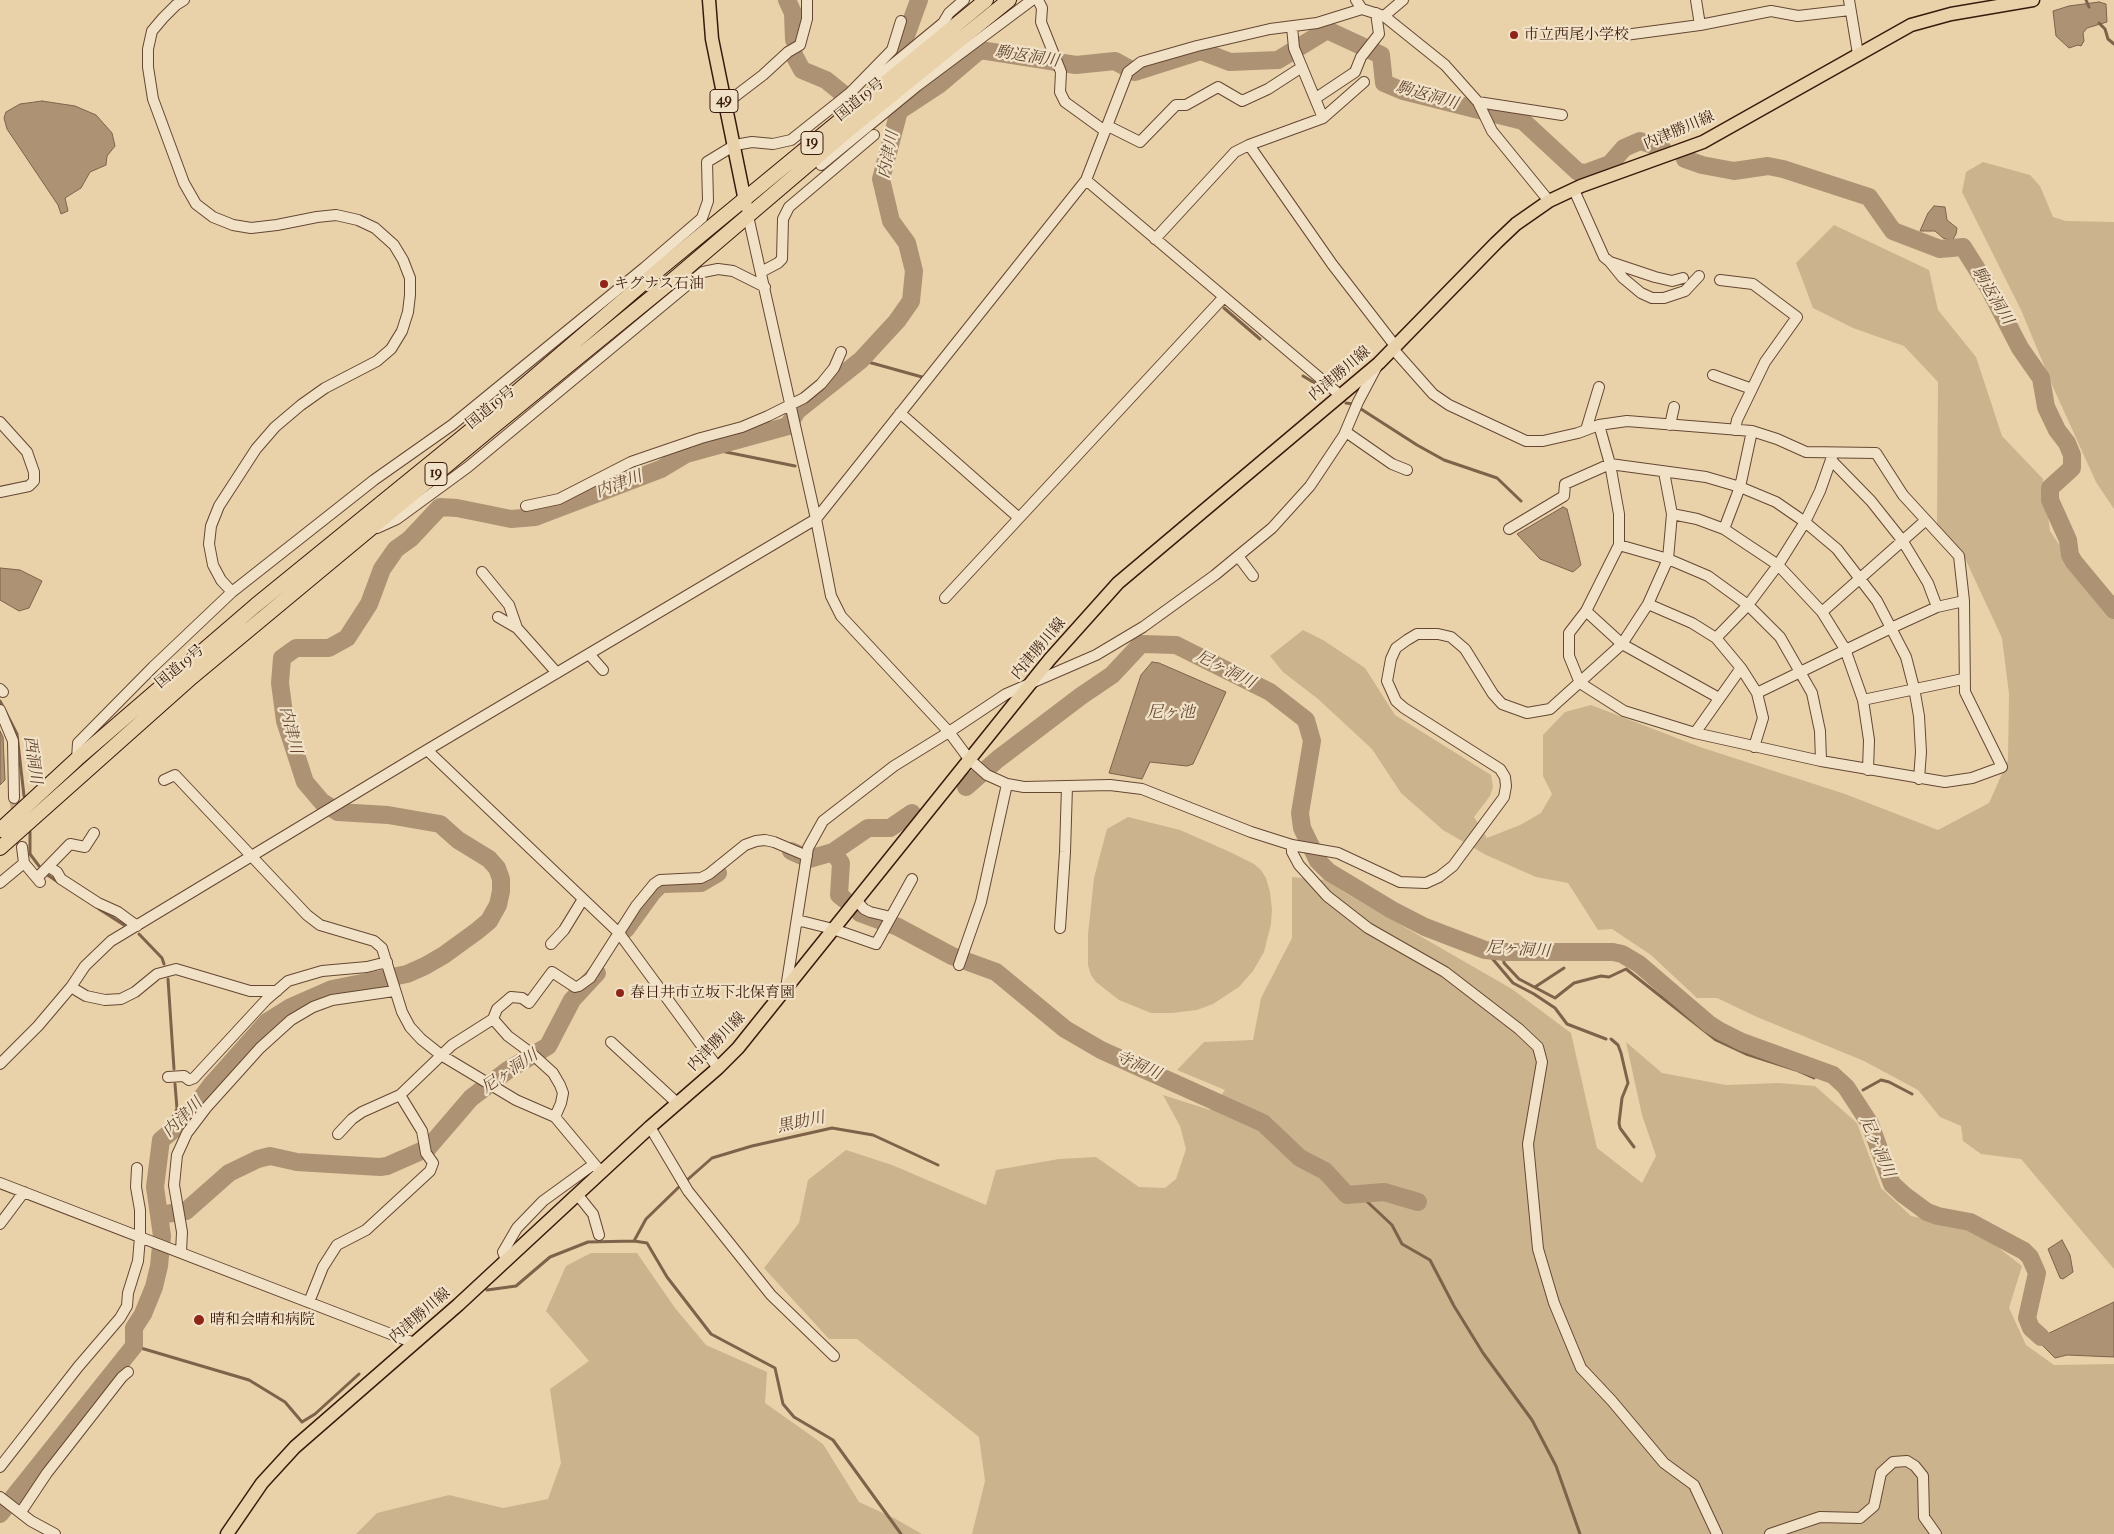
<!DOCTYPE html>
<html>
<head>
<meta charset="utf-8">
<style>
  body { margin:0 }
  canvas { display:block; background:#e9d2a9 }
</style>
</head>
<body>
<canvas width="2114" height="1534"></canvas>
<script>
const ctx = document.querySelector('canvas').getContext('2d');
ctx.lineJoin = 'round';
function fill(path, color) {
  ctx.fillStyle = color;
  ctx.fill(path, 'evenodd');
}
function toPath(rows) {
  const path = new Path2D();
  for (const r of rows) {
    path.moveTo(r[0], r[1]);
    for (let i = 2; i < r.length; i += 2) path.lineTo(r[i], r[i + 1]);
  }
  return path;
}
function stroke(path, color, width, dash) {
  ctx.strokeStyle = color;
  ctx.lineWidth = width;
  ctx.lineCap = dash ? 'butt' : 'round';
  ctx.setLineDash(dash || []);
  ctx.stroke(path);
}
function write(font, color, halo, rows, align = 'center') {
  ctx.font = font + ' "IM FELL French Canon","Noto Serif JP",serif';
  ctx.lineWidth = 4.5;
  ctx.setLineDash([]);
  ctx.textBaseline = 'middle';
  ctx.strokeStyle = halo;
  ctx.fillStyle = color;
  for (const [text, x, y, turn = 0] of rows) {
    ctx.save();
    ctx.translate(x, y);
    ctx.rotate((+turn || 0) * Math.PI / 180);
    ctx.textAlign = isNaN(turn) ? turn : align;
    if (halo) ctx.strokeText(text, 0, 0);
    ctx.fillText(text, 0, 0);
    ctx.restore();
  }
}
fill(toPath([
  [1983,162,2030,175,2040,186,2053,217,2066,221,2114,222,2114,509,2096,482,2053,387,2021,310,1962,192,1966,172],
  [1834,225,1929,270,1938,310,1976,357,2002,436,2043,479,2050,531,2095,597,2114,619,2114,1269,2021,1159,1981,1154,1963,1141,1961,1126,1940,1117,1918,1090,1864,1061,1757,1017,1717,998,1697,998,1651,955,1612,929,1598,930,1568,883,1536,877,1486,855,1443,830,1401,793,1372,749,1318,699,1283,672,1270,656,1303,630,1323,640,1365,668,1395,715,1491,775,1493,787,1490,796,1474,817,1487,838,1520,825,1541,813,1552,794,1543,776,1543,735,1565,712,1591,705,1700,747,1845,794,1938,830,1989,803,2008,760,2009,694,2002,638,1963,554,1937,528,1938,382,1904,346,1853,328,1813,308,1796,263],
  [1128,817,1180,830,1230,852,1254,864,1261,870,1266,878,1270,892,1272,909,1271,924,1264,952,1253,971,1239,987,1213,1004,1197,1010,1172,1013,1151,1013,1119,1000,1096,982,1091,975,1088,965,1088,934,1094,878,1107,829],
  [1292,877,1326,880,1347,894,1512,989,1571,1033,1597,1148,1642,1183,1656,1156,1642,1115,1626,1042,1662,1073,1726,1085,1779,1083,1815,1086,1857,1123,1881,1188,1911,1216,1973,1228,2022,1266,2009,1308,2026,1345,2054,1365,2114,1364,2114,1534,972,1534,985,1481,979,1437,857,1339,829,1339,764,1268,799,1223,808,1180,846,1150,892,1165,986,1205,996,1170,1059,1159,1096,1157,1139,1187,1165,1188,1176,1179,1186,1149,1180,1126,1163,1095,1210,1110,1225,1090,1177,1070,1204,1042,1253,1040,1261,998,1292,938],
  [591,1253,637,1253,675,1308,706,1345,767,1372,765,1403,823,1444,859,1502,894,1518,922,1534,356,1534,377,1513,449,1495,503,1508,548,1499,561,1463,550,1389,589,1361,546,1311,566,1266]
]), '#cbb38e');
const water = toPath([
  [2099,2,2106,4,2107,22,2087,28,2083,33,2084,41,2081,46,2078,45,2069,48,2056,36,2053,11,2069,6,2099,2],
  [42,101,75,106,96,115,112,133,115,146,107,156,106,165,90,172,81,188,65,198,68,211,61,214,58,205,7,129,4,118,6,112,20,104,42,101],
  [1934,206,1945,207,1947,220,1957,228,1956,234,1952,241,1943,238,1935,231,1920,231,1928,213,1934,206],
  [1563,507,1567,509,1581,565,1573,572,1540,559,1517,534,1563,507],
  [0,568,20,570,42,581,29,608,19,611,0,600,0,568],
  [1152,662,1159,663,1226,692,1193,764,1187,766,1150,762,1142,779,1109,773,1141,675,1152,662],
  [0,731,3,737,5,780,0,785,0,731],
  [2062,1240,2070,1255,2073,1272,2063,1279,2060,1278,2048,1249,2062,1240],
  [2114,1302,2114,1357,2067,1355,2055,1358,2041,1344,2041,1337,2114,1302]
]);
fill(water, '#ad9374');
stroke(water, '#7f624a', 1);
stroke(toPath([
  [2086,0,2089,7],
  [2099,23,2105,29,2108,39,2114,44],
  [1224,308,1260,339],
  [861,360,922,377],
  [1303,376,1328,391],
  [1346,403,1353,404],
  [1361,409,1417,445,1444,460,1497,478,1521,501],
  [706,448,795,466],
  [0,701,17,734,24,796],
  [30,832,30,854,39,866],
  [46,874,58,882],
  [99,909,124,925],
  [139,934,162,958,164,964],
  [1485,950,1513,983,1534,994,1555,1008,1567,1024,1606,1039],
  [1503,951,1504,963,1519,979,1555,998,1574,983,1601,976,1609,977,1626,969,1716,1040,1746,1054,1796,1070,1814,1078],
  [168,979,174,1069],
  [1535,987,1564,968],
  [1611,1039,1618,1045,1621,1053,1628,1083,1622,1098,1619,1123,1620,1128,1634,1147],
  [1863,1090,1881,1080,1889,1082,1912,1094],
  [161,1140,177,1109,175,1084],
  [686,1181,712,1158,752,1146,832,1128,873,1135,938,1165],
  [1359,1194,1392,1225,1402,1244,1430,1260,1454,1306,1483,1353,1532,1420,1556,1466,1580,1534],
  [634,1241,647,1243,667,1277,711,1334,775,1368,783,1404,794,1417,833,1440,901,1534],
  [487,1290,516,1286,550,1257,588,1242,634,1241,646,1219,681,1185],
  [134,1346,249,1380,285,1402,302,1422,315,1414,359,1374]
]), '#7f624a', 3);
stroke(toPath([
  [787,0,793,13,794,40],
  [794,55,802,70,826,80,842,93],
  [899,111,940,84,980,50,1076,65,1115,61,1135,72,1201,51,1230,62,1278,60,1327,30,1381,55,1384,83,1403,91,1523,121,1578,172,1586,173,1610,164,1624,148,1640,141,1662,148],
  [1685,159,1702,165,1734,171,1768,166,1783,169,1869,197,1893,231,1940,249,1963,247,1990,290,2020,348,2041,378,2046,407,2057,430,2067,443,2072,455,2072,468,2050,488,2050,500,2068,540,2070,555,2074,562,2114,610],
  [966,787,998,759,1081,696,1112,675,1141,644,1176,645,1270,692,1306,720,1312,741,1300,813,1302,828,1318,861,1329,872,1392,910,1425,927,1485,950,1505,952,1613,952,1622,954,1639,964,1709,1024,1720,1031,1742,1042,1833,1075,1846,1087,1870,1124,1892,1184,1904,1195,1927,1212,1938,1216,1970,1222,2024,1251,2030,1257,2037,1273,2027,1318,2031,1328,2041,1337],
  [791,851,809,859,833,852,868,828,890,828,912,813],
  [833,852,841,863,839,895,844,899],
  [860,913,898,927,952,956,996,972,1065,1029,1101,1050,1263,1123,1300,1158,1325,1171,1347,1195,1384,1192,1418,1202],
  [626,929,652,893,661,884,701,883,718,873],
  [159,1215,186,1211,229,1173,258,1159,270,1156,297,1162,380,1167,387,1166,428,1148,471,1098,508,1070,548,1046,572,1000,597,973],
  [0,1514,134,1346,134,1328,143,1314,154,1287,159,1266,162,1236,155,1187,161,1140,184,1121,212,1084,267,1022,291,1007,332,989,407,974,425,966,444,955,477,931,489,921,498,905,501,891,501,879,497,868,489,859,458,840,440,824,388,815,338,812,322,802,305,782,285,721,280,683,282,658,296,648,329,648,347,638,369,604,382,569,396,549,410,539,440,507,457,508,511,519,535,517,661,469,686,454,788,426,797,411,861,360,897,321,911,301,914,271,907,243,891,221,881,179,899,111,903,44,919,0]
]), '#ad9374', 18);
stroke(toPath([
  [14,798,22,847]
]), '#c6ad8a', 10, [10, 5]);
const minor = toPath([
  [184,0,176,5,163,18,152,31,148,49,148,67,153,99,184,183,196,204,213,217,233,225,251,228,277,225,317,217,336,215,358,220,375,228,394,245,403,260,410,278,410,295,408,312,402,331,391,349,377,361,325,388,301,405,275,427,256,449,219,506,211,526,209,544,213,565,221,580,232,592],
  [1038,0,1042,8,1041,22,1061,72,1060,92,1065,102,1105,131],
  [1356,0,1362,9,1384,16,1445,65,1478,102,1492,131,1549,201],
  [1696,0,1700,25],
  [1849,0,1858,54],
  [1384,16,1403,0],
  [1292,27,1294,48,1323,118],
  [1625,35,1700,25,1771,11,1798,16,1850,10],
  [880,75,943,23,949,13,964,0],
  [1316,98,1355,72,1361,57,1379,34,1376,13],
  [1478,102,1562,115],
  [725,104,763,75,788,52,800,45,807,19,807,0],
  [1108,126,1140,142,1176,105,1186,105,1218,87,1242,101,1268,89,1302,67],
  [1249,145,1332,264,1396,347],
  [821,165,917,86,1032,0],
  [1086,180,1340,395],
  [1574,190,1604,257,1610,262,1655,277,1672,281,1683,278],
  [748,216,816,519,831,596,841,616,949,732,969,759,987,775,1007,784,1024,787,1110,785,1142,789,1251,832,1292,845,1338,853,1400,882,1426,883,1439,877,1453,866,1504,797,1506,786,1505,777,1500,769,1404,708,1396,701,1387,681,1391,659,1396,648,1407,640,1417,634,1438,634,1451,637,1465,649,1493,694,1502,704,1527,713,1550,709,1622,644,1648,604,1668,559,1672,514,1664,472],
  [1155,239,1235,152,1249,145,1323,118,1364,82],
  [1610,262,1623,278,1641,293,1652,298,1664,298,1685,291,1699,276],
  [761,272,778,263,782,259,783,219,789,207,874,135],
  [1720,280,1753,284,1797,317,1765,362,1737,420,1735,430],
  [1394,350,1433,394,1449,405,1526,441,1543,441,1578,433,1599,425,1627,421,1752,431,1777,439,1806,452,1876,453,1903,495,1959,556,1964,601,1965,692,2002,767,1972,778,1945,782,1821,761,1695,733,1624,711,1580,683,1569,656,1569,633,1586,611,1619,545,1619,514,1610,464,1599,425],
  [1713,375,1752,389],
  [900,413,1019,518],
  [0,422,27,452,34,472,34,481,29,486,0,492],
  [1670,425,1674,407],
  [1586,430,1599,387],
  [1346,432,1392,464,1407,470],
  [1831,460,1871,501,1902,540,1928,583,1937,607],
  [526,506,559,499,631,462,701,438,742,427,768,416,804,398,821,384,834,368,841,352],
  [1672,514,1697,519,1724,529,1778,565,1822,612,1845,649,1863,700,1869,740,1868,770],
  [377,528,397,519,468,467,703,272,718,269,733,271,765,287],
  [1509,529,1564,496,1565,484,1610,464,1706,477,1740,487,1776,502,1805,522,1837,549,1877,601,1891,628,1906,657,1914,688,1919,716,1921,752,1919,779],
  [1724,529,1740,487,1752,431],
  [1619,545,1668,559,1708,576,1748,605,1780,637,1812,693,1820,731,1821,761],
  [1238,556,1253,576],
  [482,572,509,605,517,628],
  [945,598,1223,298],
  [1648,604,1692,623,1716,638,1741,668,1757,693,1763,718,1754,747],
  [1586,611,1622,644,1719,698],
  [1822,612,1926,520],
  [498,617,517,628,557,673],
  [1716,638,1748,605,1778,565,1805,522,1820,491,1833,454],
  [589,654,603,670],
  [0,689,3,692],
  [1757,693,1891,628,1937,607,1964,601],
  [1863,700,1963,679],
  [0,710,13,741,14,798],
  [1695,733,1741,668],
  [427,750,619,933,718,1068],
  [77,759,78,743,153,667,232,592,374,480,452,425,644,268,702,218,708,201,707,162,735,145,752,142,773,144,791,140,850,93,892,50,901,21],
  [164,780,175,775,307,915,320,925,374,941,382,948,402,1012,410,1027,421,1039,441,1055,516,1100,555,1117,601,1172],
  [1292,845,1292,852,1299,865,1327,896,1368,928,1445,972,1519,1029,1538,1047,1542,1062,1528,1144,1538,1249,1554,1303,1581,1368,1612,1401,1664,1463,1694,1485,1717,1534],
  [22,847,24,863,40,882],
  [49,867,57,872,61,879,98,903,118,912,137,926],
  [37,878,70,844,85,847,94,833],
  [0,883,24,863],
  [856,900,864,909,870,912,891,917],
  [797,920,833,929,876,944,912,879],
  [1060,928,1065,852,1067,786],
  [551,944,564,930,583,899],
  [959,965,981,902,1007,784],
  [71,987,86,996,105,1000,121,999,135,992,157,974,176,969,250,991,277,991],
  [786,988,808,848,823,821,894,766,949,732,1006,694,1096,655,1143,627,1215,575,1272,528,1310,486,1344,435,1358,402,1377,366],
  [611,1042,677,1103],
  [0,1064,38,1026,71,987,85,966,111,941,427,750,816,519,1086,180,1128,72,1141,62,1197,46,1270,29,1317,23,1362,9],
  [168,1077,184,1076,189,1080,194,1078,266,1000,288,981,322,971,367,967,387,962],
  [555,1117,561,1103,563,1093,560,1085,553,1073,531,1053,508,1036,493,1019,497,1009,511,997,522,998,529,1003,552,972,575,987,579,986,590,978,636,906,654,884,660,880,701,878,709,874,745,845,756,841,765,840,774,842,807,856],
  [650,1127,688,1191,771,1295,834,1356],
  [338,1134,352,1119,362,1112,400,1095,452,1045,493,1019],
  [0,1183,414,1343],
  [577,1194,593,1214,599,1235],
  [0,1224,24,1192],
  [181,1252,182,1232,174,1185,177,1155,187,1133,206,1108,260,1048,291,1020,313,1007,332,1000,394,991],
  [506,1260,503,1252,517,1228,543,1201,594,1164],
  [309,1302,323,1267,337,1245,366,1230,430,1171,433,1163,426,1153,422,1131,400,1095],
  [0,1467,78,1367,120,1318,127,1306,128,1293,138,1261,140,1237,140,1210,136,1187,137,1168],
  [0,1497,31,1521,55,1534],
  [21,1512,47,1473,122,1377,128,1372],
  [1770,1534,1820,1517,1860,1518,1874,1506,1881,1473,1893,1462,1907,1461,1915,1466,1923,1476,1924,1517,1936,1534]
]);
const major = toPath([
  [709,0,712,39,746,206],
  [227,1534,262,1483,295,1447,458,1305,650,1127,718,1068,738,1048,1050,659,1118,583,1379,363,1496,243,1516,224,1549,201,1581,186,1703,142,1911,25,1951,14,2033,0]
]);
const highway = toPath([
  [0,830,77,759,256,605,492,413,661,268,986,0],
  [0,848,192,677,494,426,668,284,851,128,1009,0]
]);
stroke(minor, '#654733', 12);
stroke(major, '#39190c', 15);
stroke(highway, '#39190c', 16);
stroke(minor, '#f1e2c7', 10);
stroke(major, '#e9d2a9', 12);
stroke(highway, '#e9d2a9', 14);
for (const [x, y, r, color] of [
  [1514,35,5,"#8f2418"],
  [604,284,5,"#8f2418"],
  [620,993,5,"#8f2418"],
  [199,1320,6,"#8f2418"]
]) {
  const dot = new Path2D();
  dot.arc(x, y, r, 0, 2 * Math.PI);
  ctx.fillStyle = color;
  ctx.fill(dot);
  stroke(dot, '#f1e2c7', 2);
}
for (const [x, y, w] of [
  [724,101,28],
  [812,143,22],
  [436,474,22]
]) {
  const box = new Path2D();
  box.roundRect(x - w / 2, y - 11.5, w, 23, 4);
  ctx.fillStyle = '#f1e2c7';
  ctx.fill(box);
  stroke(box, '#39190c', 1);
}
write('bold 14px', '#39190c', null, [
  ["49",724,101],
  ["19",812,143],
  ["19",436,474]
]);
write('15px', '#39190c', '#f1e2c7', [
  ["市立西尾小学校",1524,35],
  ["キグナス石油",614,284],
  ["春日井市立坂下北保育園",630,993],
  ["晴和会晴和病院",210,1320]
], 'left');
write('15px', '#39190c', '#f1e2c7', [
  ["国道19号",860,100,-39],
  ["内津勝川線",1679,131,-23],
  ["内津勝川線",1340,374,-40],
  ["国道19号",491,408,-39],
  ["内津勝川線",1039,649,-50],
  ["国道19号",180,667,-40],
  ["内津勝川線",717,1042,-46],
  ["内津勝川線",420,1316,-41]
]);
write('italic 16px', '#624430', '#f1e2c7', [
  ["駒返洞川",1027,57,9],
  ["駒返洞川",1427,96,16],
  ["内津川",889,155,-79],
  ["駒返洞川",1992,296,59],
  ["内津川",619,485,-21],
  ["尼ヶ洞川",1225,670,27],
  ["尼ヶ池",1171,713],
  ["内津川",290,730,76],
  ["西洞川",32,760,82],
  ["尼ヶ洞川",1518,950,4],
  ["寺洞川",1138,1066,24],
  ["尼ヶ洞川",510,1072,-34],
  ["内津川",183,1118,-45],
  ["黒助川",801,1123,-12],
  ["尼ヶ洞川",1877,1147,67]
]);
</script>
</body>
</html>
